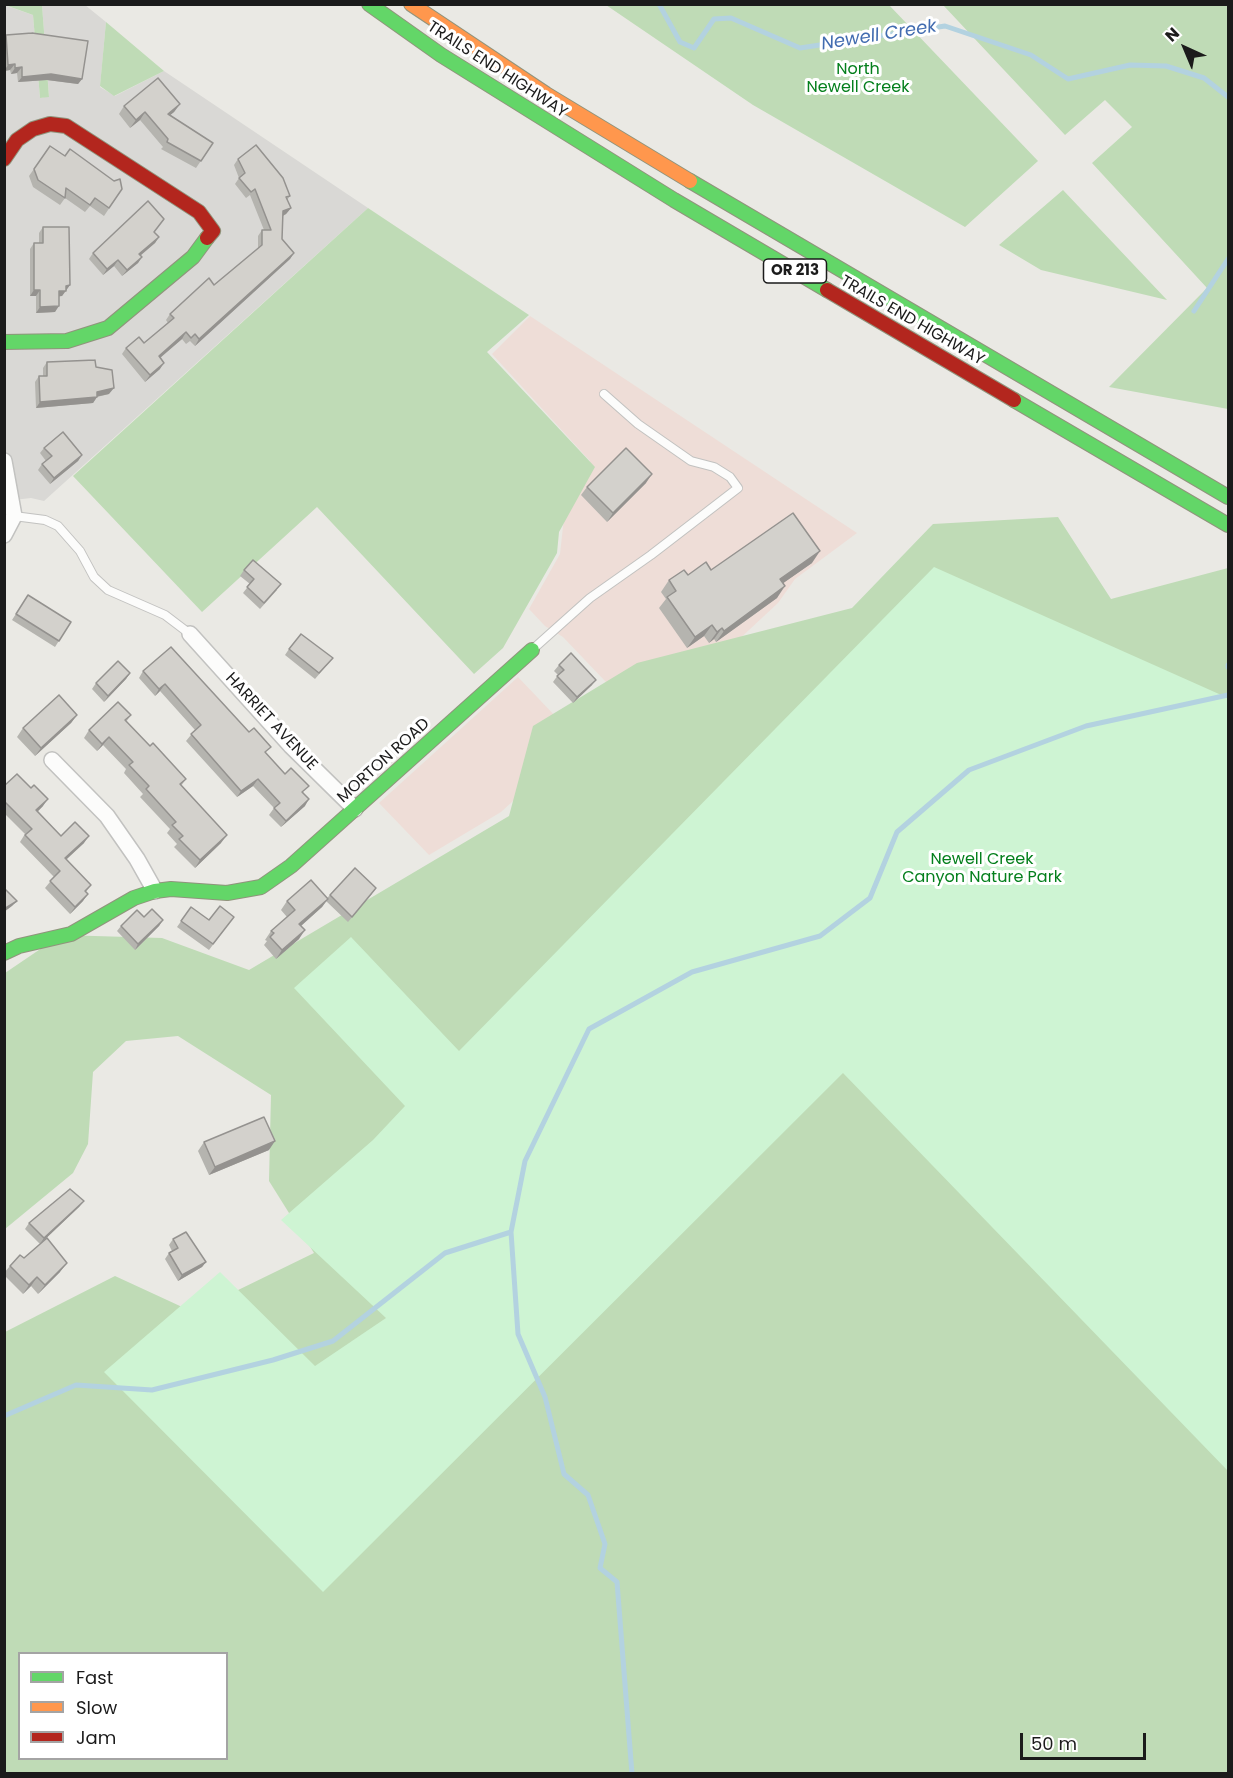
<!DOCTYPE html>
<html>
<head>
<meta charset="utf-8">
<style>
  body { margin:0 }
  #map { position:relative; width:1233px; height:1778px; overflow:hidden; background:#eae9e4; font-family:Poppins,sans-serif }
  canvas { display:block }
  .frame { position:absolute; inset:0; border:6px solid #1b1b1b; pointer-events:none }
  .legend { position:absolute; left:18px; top:1652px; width:210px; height:108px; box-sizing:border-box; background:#fff; border:2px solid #a4a4a4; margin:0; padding:8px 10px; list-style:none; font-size:18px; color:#1b1b1b }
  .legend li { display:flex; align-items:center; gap:12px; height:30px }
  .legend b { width:30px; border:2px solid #a4a4a4 }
  .north { position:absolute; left:1155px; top:18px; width:60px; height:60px; -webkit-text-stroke:4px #fff; paint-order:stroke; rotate:316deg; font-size:16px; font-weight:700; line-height:24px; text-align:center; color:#1b1b1b }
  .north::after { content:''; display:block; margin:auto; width:21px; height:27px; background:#1b1b1b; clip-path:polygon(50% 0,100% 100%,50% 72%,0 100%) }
  .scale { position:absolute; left:1020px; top:1733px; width:126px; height:27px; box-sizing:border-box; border:3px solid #1b1b1b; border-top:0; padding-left:8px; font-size:18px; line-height:21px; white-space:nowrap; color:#1b1b1b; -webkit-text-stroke:4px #fff; paint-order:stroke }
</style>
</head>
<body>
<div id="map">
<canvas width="1233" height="1778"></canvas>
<div class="frame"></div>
<ul class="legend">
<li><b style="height:8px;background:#63d668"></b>Fast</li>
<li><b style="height:8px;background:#ff974d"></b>Slow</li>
<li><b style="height:8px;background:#b3261e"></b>Jam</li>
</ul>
<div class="north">N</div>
<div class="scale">50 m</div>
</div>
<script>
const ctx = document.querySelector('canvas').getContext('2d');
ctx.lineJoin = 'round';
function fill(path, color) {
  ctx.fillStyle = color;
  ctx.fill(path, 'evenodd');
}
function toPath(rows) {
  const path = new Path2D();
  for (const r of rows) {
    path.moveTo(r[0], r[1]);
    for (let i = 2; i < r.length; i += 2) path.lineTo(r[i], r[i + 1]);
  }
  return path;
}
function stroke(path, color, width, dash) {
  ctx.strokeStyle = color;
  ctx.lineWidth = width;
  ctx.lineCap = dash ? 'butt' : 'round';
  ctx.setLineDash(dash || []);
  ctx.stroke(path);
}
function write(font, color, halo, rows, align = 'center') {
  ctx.font = font + ' Poppins,sans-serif';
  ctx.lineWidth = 6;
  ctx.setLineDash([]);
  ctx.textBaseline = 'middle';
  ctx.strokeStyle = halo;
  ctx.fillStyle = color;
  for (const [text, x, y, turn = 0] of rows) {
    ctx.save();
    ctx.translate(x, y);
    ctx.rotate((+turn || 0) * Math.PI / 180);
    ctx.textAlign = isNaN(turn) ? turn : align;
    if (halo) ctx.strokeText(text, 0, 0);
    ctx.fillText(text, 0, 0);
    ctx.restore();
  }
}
fill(toPath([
  [4,5,33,15,40,98,49,96,42,5,85,5,106,22,100,87,115,96,164,71,368,208,44,501,31,498,5,501]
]), '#d9d8d5');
fill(toPath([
  [530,316,857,533,795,579,778,603,647,725,563,637,545,626,529,609,560,554,564,518,590,461,492,354],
  [518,677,579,741,501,812,429,855,379,803]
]), '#eeddd7');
fill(toPath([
  [5,5,42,5,49,97,40,98,33,15],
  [606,5,889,5,1038,161,965,227,753,105],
  [943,5,1228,5,1228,409,1109,387,1207,288,1092,163,1132,127,1105,100,1065,135],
  [106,22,164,71,114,96,100,86],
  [1063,190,1167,300,1041,270,999,245],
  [368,208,529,315,487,352,595,467,559,532,557,553,503,648,474,674,317,507,202,612,73,476],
  [1058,517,1111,599,1228,568,1228,1773,5,1773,5,1332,115,1276,193,1312,314,1253,269,1181,271,1095,178,1036,126,1041,93,1072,88,1144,73,1173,5,1229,5,973,61,935,162,938,249,970,509,816,533,726,637,663,852,608,933,524],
  [20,1654,226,1654,226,1758,20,1758]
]), '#bfdbb6');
fill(toPath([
  [934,567,1228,698,1228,1471,843,1073,323,1592,104,1372,220,1272,315,1366,386,1318,281,1220,373,1140,405,1106,294,988,351,937,459,1051]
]), '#cef4d3');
stroke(toPath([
  [659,4,680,42,694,48,714,19,731,18,800,48,945,26,1031,55,1068,79,1130,65,1166,66,1204,78,1228,97],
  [1194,311,1228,259],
  [1228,665,1228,667],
  [4,1416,76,1385,152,1390,273,1360,333,1341,445,1253,511,1232],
  [632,1774,617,1582,600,1568,605,1544,588,1495,564,1474,545,1397,518,1334,511,1232,525,1161,589,1029,692,972,820,936,870,898,897,832,969,770,1086,726,1228,695]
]), '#b3d2e0', 5);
const lane = toPath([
  [14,516,45,520,58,526,80,551,94,577,108,590,165,615,190,634],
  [533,649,590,598,651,555,738,488,730,477,714,467,691,461,638,424,604,394]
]);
const street = toPath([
  [4,461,14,516,4,535],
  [190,634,291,746,355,809],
  [52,760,107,816,137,859,155,891]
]);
const fast = toPath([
  [369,4,441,55,674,200,827,290],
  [690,181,1228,497],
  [4,342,67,341,108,328,193,257,207,238],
  [1014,400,1228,525],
  [4,953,19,946,71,934,134,898,155,891,171,889,227,893,261,887,291,866,532,650]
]);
const slow = toPath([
  [411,4,546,94,690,181]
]);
const jam = toPath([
  [4,159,17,140,33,129,50,124,66,126,199,212,213,231,207,238],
  [827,290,1014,400]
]);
stroke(lane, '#c2c2c0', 10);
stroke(street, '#c2c2c0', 18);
stroke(fast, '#90947c', 16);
stroke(slow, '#90947c', 16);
stroke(jam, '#90947c', 16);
stroke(lane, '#fcfcfb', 8);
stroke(street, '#fcfcfb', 15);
stroke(fast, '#63d668', 14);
stroke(slow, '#ff974d', 14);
stroke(jam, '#b3261e', 14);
fill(toPath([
  [6,35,82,79,78,84,47,80,18,82,17,73,11,74,10,70,4,71,4,37],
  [180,104,174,112,170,115,213,143,196,168,161,149,163,147,140,120,130,128,119,114,124,106],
  [50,146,65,156,122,189,104,216,90,206,85,212,65,198,60,205,33,187,29,176],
  [238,159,290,196,287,200,291,208,286,214,283,216,282,239,294,253,290,259,195,346,190,341,186,344,182,339,160,358,160,369,145,382,122,354,126,348,144,343,168,323,166,320,170,314,214,285,258,249,258,236,262,230,264,230,250,195,246,198,235,184,239,178,234,165],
  [43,227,70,285,62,296,59,296,55,312,36,313,36,296,30,296,30,249,34,243,39,243,39,233],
  [154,232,159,237,155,243,140,256,142,257,138,263,122,276,114,266,103,275,89,259,93,253],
  [47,362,96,367,109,394,97,397,93,403,36,408,35,382,39,376,43,376,43,368],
  [44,448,82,455,78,461,50,484,38,470,42,464,46,461,40,453],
  [646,483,607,522,581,495,587,487],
  [812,563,783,583,777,598,716,642,714,639,709,643,704,636,687,648,659,608,666,599,661,592,669,580,711,570],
  [244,570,277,590,260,609,243,593,250,584,240,576],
  [28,595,71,622,55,647,12,620],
  [171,647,285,774,304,793,305,806,281,827,269,815,274,808,253,786,237,797,186,741,195,730,160,691,155,696,139,678,143,671],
  [289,649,333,658,315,679,285,655],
  [559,665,592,685,573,703,553,682,558,675,554,671],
  [130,673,126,679,104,702,92,689,96,683],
  [77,715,71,723,35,756,17,737,23,728],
  [131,715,126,722,150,746,186,779,181,786,221,843,195,868,174,847,177,844,167,833,170,829,140,797,143,794,124,773,126,769,103,745,97,751,84,738,89,730],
  [4,786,43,806,38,811,61,836,84,843,66,860,91,885,86,892,83,901,70,914,45,888,54,877,20,842,25,834,4,813],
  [372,894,348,922,326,901,322,907,301,926,299,939,276,959,264,945,267,941,265,940,271,931,287,917,281,910,287,901,327,898,330,895],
  [191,907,209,920,234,917,209,950,177,927],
  [144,917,163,920,159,926,135,950,117,931,121,926],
  [204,1142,269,1150,209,1175,198,1151],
  [84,1201,79,1207,40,1244,60,1272,38,1294,31,1286,23,1294,4,1275,4,1273,10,1266,24,1258,40,1244,25,1229,29,1223],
  [173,1239,206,1262,202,1267,178,1281,165,1259,169,1253,172,1251,169,1245]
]), '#b5b4af');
fill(toPath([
  [15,64,10,70,4,71,8,65],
  [22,67,17,73,11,74,15,68],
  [51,74,82,79,78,84,47,80,18,82,22,77],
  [180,104,174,112,163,121,168,114],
  [145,112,140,120,130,128,136,120],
  [291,208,286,214,278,218,283,211],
  [159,237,155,243,135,260,139,254],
  [294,253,290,259,195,346,199,339],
  [142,257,138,263,122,276,127,270],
  [118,260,114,266,103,275,107,269],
  [70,285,62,296,55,297,59,291,66,286],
  [34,290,40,290,36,296,30,296],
  [59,306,55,312,36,313,40,307],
  [186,332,182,339,154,363,159,356],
  [164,363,160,369,145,382,150,375],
  [114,388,109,394,95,397,97,397,93,403,36,408,40,402],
  [82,455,78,461,50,484,54,478],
  [652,474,646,483,607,522,613,513],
  [820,551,812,563,772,591,780,579],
  [785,586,777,598,716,642,724,631],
  [712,625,704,636,687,648,695,637],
  [722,628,714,639,709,643,717,632],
  [130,673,126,679,104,702,108,696],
  [596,680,592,685,573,703,577,697],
  [165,684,160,691,155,696,159,689],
  [77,715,71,723,35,756,41,748],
  [109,737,103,745,97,751,102,744],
  [258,779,253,786,237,797,241,791],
  [48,799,43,806,32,817,36,810],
  [309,799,305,806,281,827,286,821],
  [227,835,221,843,195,868,200,860],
  [89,836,84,843,60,865,65,858],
  [88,894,83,901,70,914,75,907],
  [328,899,322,907,293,933,299,924],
  [17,901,12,906,4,912,4,909],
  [163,920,159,926,135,950,138,944],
  [305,930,299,939,276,959,282,950],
  [275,1141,269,1150,209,1175,215,1167],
  [84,1201,79,1207,40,1244,44,1238],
  [206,1262,202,1267,178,1281,182,1275],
  [67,1263,60,1272,38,1294,45,1285],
  [37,1277,31,1286,23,1294,29,1285]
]), '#94928f');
const building = toPath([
  [32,33,88,41,82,79,51,74,22,77,22,67,15,68,15,64,8,65,6,35,32,33],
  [158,78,180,104,168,114,213,143,201,161,167,142,168,139,145,112,136,120,124,106,158,78],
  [256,145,283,178,290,196,286,197,291,208,283,211,282,239,294,253,199,339,195,334,191,338,186,332,159,356,164,363,150,375,126,348,139,337,144,343,174,318,170,314,209,278,214,285,262,245,262,230,271,230,255,189,251,192,239,178,245,173,238,159,256,145],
  [50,146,65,156,70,149,114,181,120,179,122,189,109,208,95,198,90,205,66,188,65,198,38,180,34,169,50,146],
  [148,201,164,219,154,232,159,237,139,254,142,257,127,270,118,260,107,269,93,253,148,201],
  [43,227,69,227,70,285,66,286,66,291,59,291,59,306,40,307,40,290,34,290,34,243,43,243,43,227],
  [95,360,96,367,112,370,114,388,97,392,97,397,40,402,39,376,47,376,47,362,95,360],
  [63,432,82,455,54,478,42,464,52,456,44,448,63,432],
  [626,448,652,474,613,513,587,487,626,448],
  [793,513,820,551,780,579,785,586,724,631,722,628,717,632,712,625,695,637,667,597,676,591,669,580,684,570,688,575,706,562,711,570,793,513],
  [253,560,281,584,264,603,247,587,254,579,244,570,253,560],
  [28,595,71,622,59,641,16,614,28,595],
  [301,634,333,658,319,673,289,649,301,634],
  [171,647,249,732,254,728,271,747,265,752,285,774,291,768,309,786,302,792,309,799,286,821,274,808,280,803,258,779,241,791,191,734,201,725,165,684,159,689,143,671,171,647],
  [571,653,596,680,577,697,557,676,564,670,559,665,571,653],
  [118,661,130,673,108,696,96,683,118,661],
  [59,695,77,715,41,748,23,728,59,695],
  [118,702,131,715,125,720,150,746,153,743,186,779,180,784,227,835,200,860,179,839,183,836,172,825,176,822,146,789,149,786,129,765,133,762,109,737,102,744,89,730,118,702],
  [17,774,31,788,34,785,48,799,36,810,61,836,75,822,89,836,65,858,91,885,85,891,88,894,75,907,50,881,60,871,25,835,32,829,4,801,4,786,17,774],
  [355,868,376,888,352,917,330,895,355,868],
  [311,880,328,899,299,924,305,930,282,950,270,937,274,933,271,931,295,910,287,901,311,880],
  [4,888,17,901,4,909,4,888],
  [220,906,234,917,213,944,181,921,191,907,209,920,220,906],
  [152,909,163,920,138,944,121,926,137,910,144,917,152,909],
  [264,1117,275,1141,215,1167,204,1142,264,1117],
  [70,1189,84,1201,44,1238,29,1223,70,1189],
  [186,1232,206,1262,182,1275,169,1253,178,1248,173,1239,186,1232],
  [47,1238,67,1263,45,1285,37,1277,29,1285,10,1266,20,1255,24,1258,47,1238]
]);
fill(building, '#d3d1cc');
stroke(building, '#94928f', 1.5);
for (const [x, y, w] of [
  [795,271,63]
]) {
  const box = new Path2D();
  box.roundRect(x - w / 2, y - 12, w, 24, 4.5);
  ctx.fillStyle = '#fff';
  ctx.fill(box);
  stroke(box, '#1b1b1b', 1.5);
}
write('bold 15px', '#1b1b1b', null, [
  ["OR 213",795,271]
]);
write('16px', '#1b1b1b', '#fff', [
  ["TRAILS END HIGHWAY",497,70,33],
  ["TRAILS END HIGHWAY",912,321,30],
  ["HARRIET AVENUE",271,722,47],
  ["MORTON ROAD",384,761,-42]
]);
write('16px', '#047f1c', '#fff', [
  ["North",858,70],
  ["Newell Creek",858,88],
  ["Newell Creek",982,860],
  ["Canyon Nature Park",982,878]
]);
write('italic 18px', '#426cb0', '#fff', [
  ["Newell Creek",879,36,-9]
]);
</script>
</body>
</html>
